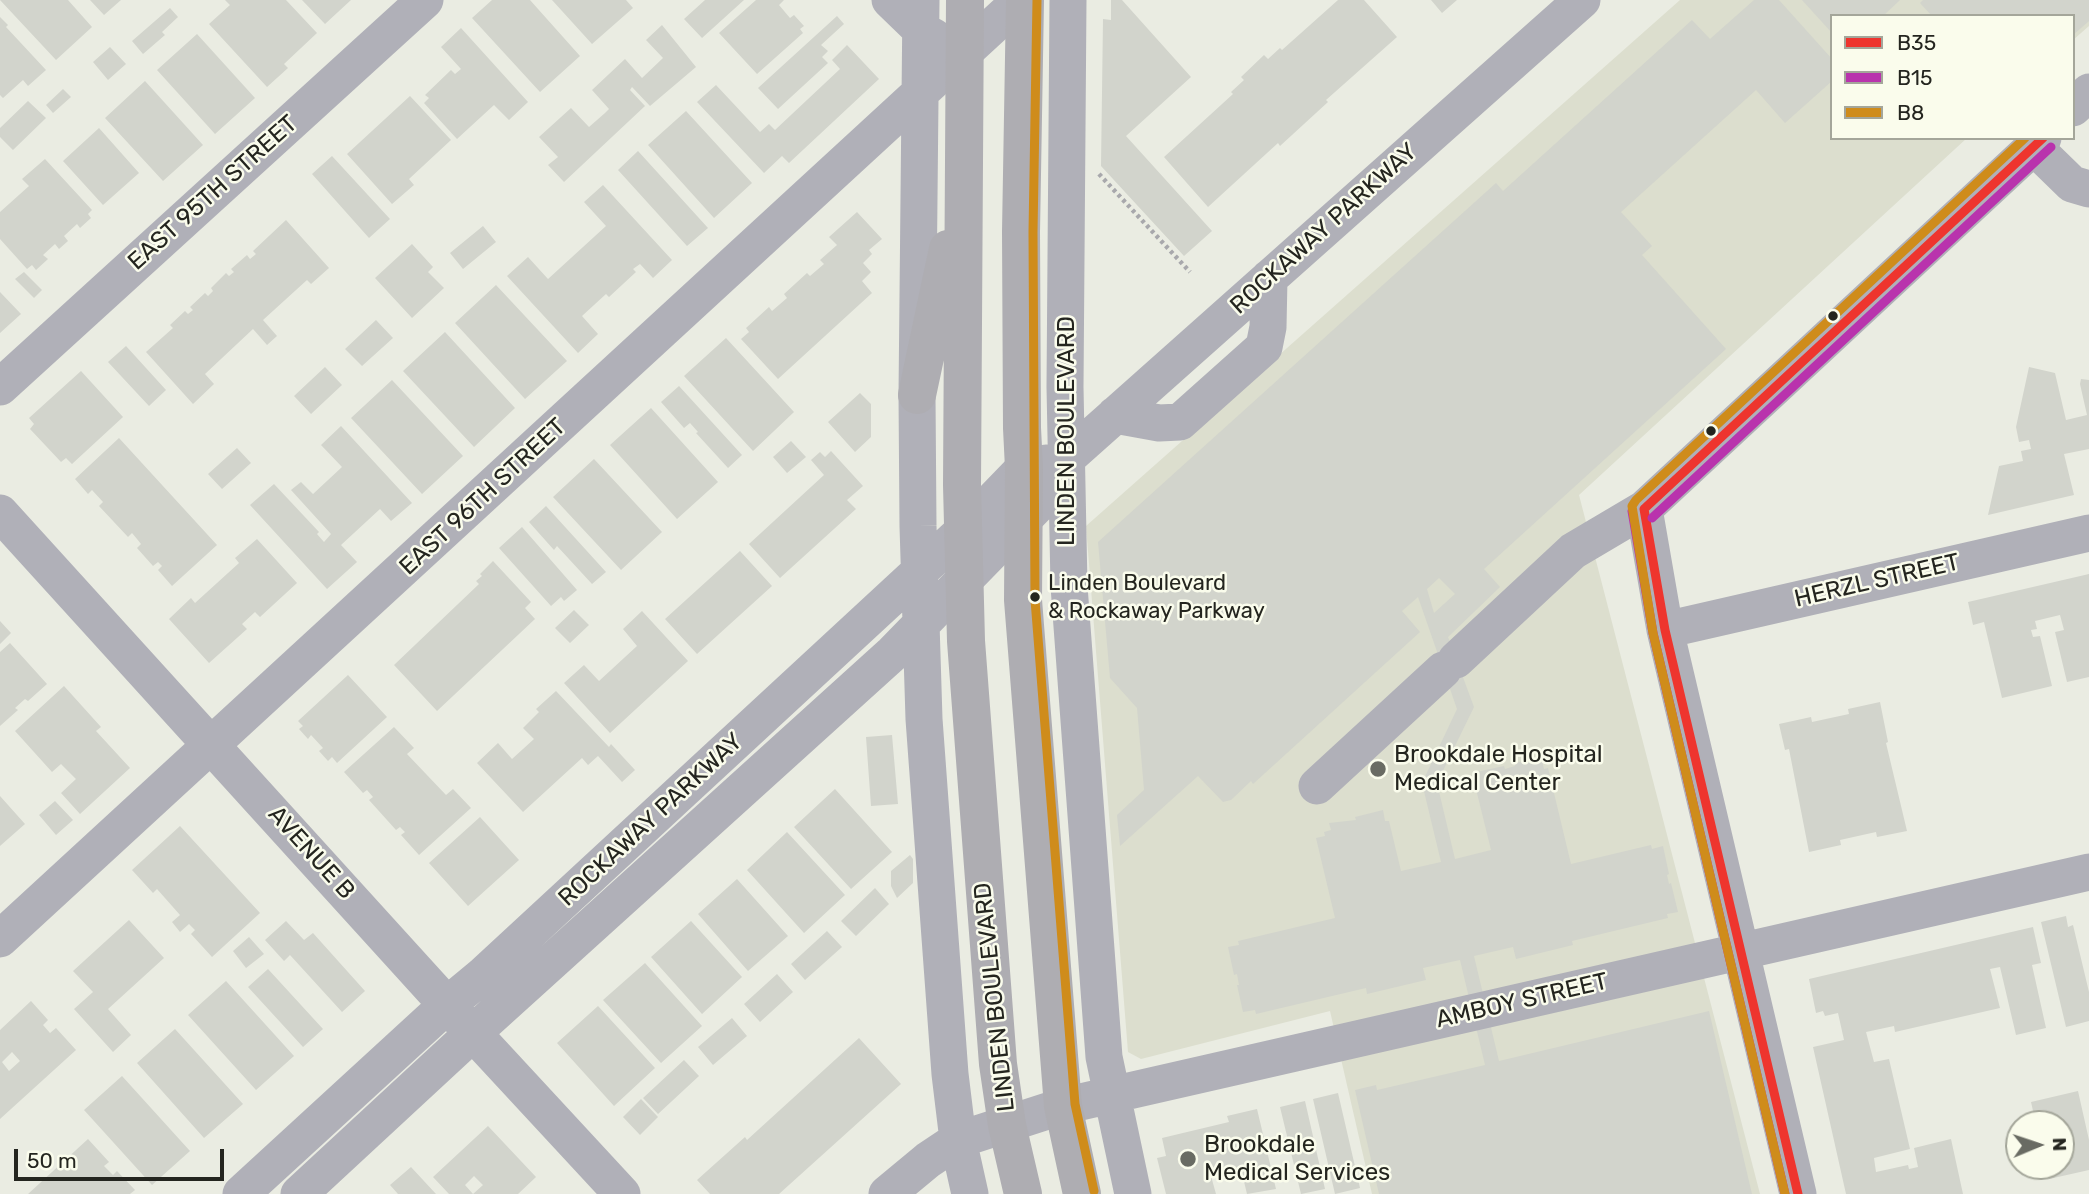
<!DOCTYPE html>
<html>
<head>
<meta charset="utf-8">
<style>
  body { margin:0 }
  #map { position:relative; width:2089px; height:1194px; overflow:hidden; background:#eaece2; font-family:Rubik,sans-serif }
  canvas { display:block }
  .legend { position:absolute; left:1830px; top:14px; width:245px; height:126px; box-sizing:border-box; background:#fafcec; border:2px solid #a4a69a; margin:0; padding:9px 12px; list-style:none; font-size:21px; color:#24251f }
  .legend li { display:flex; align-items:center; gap:14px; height:35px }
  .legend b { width:35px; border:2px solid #a4a69a }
  .north { position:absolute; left:2005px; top:1110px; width:70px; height:70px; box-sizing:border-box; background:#fafcec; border:2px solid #a4a69a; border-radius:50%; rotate:88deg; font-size:19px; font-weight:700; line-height:28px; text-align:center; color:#24251f }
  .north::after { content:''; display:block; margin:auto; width:24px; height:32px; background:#696b63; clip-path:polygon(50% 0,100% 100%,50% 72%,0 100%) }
  .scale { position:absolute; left:14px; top:1149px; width:210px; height:32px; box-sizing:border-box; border:4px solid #24251f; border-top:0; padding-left:9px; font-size:21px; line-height:24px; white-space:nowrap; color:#24251f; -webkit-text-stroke:5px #fafcec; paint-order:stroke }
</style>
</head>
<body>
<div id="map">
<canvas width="2089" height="1194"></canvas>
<ul class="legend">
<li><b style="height:9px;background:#ee352e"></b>B35</li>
<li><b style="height:9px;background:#b933ad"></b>B15</li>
<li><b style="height:9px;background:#cf8c1b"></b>B8</li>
</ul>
<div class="north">N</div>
<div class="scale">50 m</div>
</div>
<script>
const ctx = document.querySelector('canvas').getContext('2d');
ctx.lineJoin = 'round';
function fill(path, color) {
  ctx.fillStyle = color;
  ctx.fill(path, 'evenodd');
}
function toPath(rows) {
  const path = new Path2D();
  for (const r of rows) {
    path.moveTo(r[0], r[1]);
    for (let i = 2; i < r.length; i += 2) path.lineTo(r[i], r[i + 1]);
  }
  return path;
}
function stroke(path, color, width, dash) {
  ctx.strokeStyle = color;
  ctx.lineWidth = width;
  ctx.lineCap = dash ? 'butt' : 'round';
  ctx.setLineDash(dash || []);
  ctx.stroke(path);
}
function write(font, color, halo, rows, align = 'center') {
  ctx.font = font + ' Rubik,sans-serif';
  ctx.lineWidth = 5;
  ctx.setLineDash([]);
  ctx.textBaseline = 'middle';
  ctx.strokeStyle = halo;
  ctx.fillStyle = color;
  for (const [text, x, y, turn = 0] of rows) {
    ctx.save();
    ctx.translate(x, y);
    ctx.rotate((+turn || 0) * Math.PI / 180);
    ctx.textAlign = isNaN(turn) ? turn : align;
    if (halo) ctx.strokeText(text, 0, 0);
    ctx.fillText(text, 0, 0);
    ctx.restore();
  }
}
fill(toPath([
  [1680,0,2089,0,2089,26,2073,40,2073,16,1832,16,1832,138,1967,138,1579,495,1760,1194,1372,1194,1330,1011,1141,1059,1128,1052,1086,526]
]), '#dcdece');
fill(toPath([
  [0,0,68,0,92,27,56,60],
  [90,0,121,0,104,15],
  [225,0,286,0,317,33,284,64,288,68,267,87,209,24,230,5],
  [302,0,351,0,325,24],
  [492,0,530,0,580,56,540,92,472,18],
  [552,0,626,0,633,8,592,44],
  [705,0,744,0,702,38,684,19],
  [756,0,784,0,779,5,790,18,794,15,804,26,800,29,803,33,757,74,719,33],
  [1111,0,1122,0,1191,77,1126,136,1212,231,1184,256,1101,166,1103,19,1111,20],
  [1338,0,1364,0,1397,37,1326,100,1328,102,1280,146,1278,143,1208,207,1164,157,1233,94,1231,92,1244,80,1241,77,1264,55,1268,59,1280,48,1282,50],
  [1431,0,1457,0,1442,13],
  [1754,0,1779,0,1832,59,1832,81,1785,123,1756,90,1621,212,1652,246,1642,255,1726,349,1484,569,1500,587,1448,637,1474,707,1437,783,1455,859,1491,850,1475,785,1479,785,1476,772,1504,766,1505,769,1515,766,1515,763,1541,757,1544,769,1548,768,1571,864,1651,845,1652,849,1663,846,1669,874,1667,875,1669,884,1671,883,1678,912,1667,914,1668,918,1572,941,1573,945,1516,959,1513,947,1474,956,1499,1061,1709,1011,1752,1194,1379,1194,1355,1090,1376,1085,1377,1090,1485,1065,1460,960,1423,968,1426,980,1367,994,1366,988,1256,1014,1255,1010,1243,1012,1237,985,1239,985,1237,974,1234,975,1228,947,1239,945,1238,941,1335,918,1316,838,1325,836,1324,832,1331,830,1329,823,1356,820,1355,817,1383,810,1385,821,1389,821,1401,871,1441,862,1422,783,1457,709,1418,597,1402,611,1420,632,1253,784,1251,781,1231,800,1223,802,1198,776,1120,846,1117,815,1144,790,1137,708,1110,678,1098,542,1496,183,1503,191,1692,20,1710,39],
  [1439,578,1455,594,1434,613,1427,589],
  [1802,0,1900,0,1883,16,1832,16,1832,33],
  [1923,0,2089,0,2089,21,2073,35,2073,16,1932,16,1920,3],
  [170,8,178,17,162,32,165,35,143,54,132,41],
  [837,16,844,24,821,45,828,51,822,57,828,63,778,109,758,88],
  [0,17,8,25,6,27,46,70,28,86,23,80,3,98,0,95],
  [662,25,696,67,650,106,632,87,630,90,645,106,564,182,548,165,558,157,539,137,571,108,589,127,605,113,609,109,592,90,625,59,642,78,663,58,646,40],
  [461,28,528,102,509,120,494,105,457,139,424,103,429,98,425,95,451,70,455,74,461,69,441,47],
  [197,34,255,98,215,134,157,70],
  [847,45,879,79,789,163,782,156,764,173,697,102,716,85,760,132,769,124,775,130,840,69,832,60],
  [110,47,126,64,108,80,93,62],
  [145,81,203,145,163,181,105,118],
  [63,89,71,97,53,113,46,105],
  [410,96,451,140,409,179,414,185,392,204,347,154],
  [28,101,46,118,13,150,0,137,0,128],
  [686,111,752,183,714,218,648,145],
  [99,128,139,173,103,205,63,161],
  [638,151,708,228,687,246,618,170],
  [332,156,390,219,369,238,312,174],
  [45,159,92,210,88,214,91,218,80,228,77,224,64,236,68,241,59,249,55,244,43,255,48,259,36,270,32,265,27,269,0,239,0,212,29,186,22,179],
  [603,185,672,260,653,278,640,264,633,269,636,272,609,297,606,294,582,316,598,334,578,353,507,276,528,257,548,279,606,226,584,202],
  [857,212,882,239,869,250,872,254,863,263,871,272,862,281,872,293,778,379,741,339,749,332,746,328,769,307,772,311,787,298,784,294,807,273,810,276,824,264,820,260,837,245,829,237],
  [286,220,329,268,311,284,307,280,263,320,277,336,267,345,253,329,205,374,214,384,193,404,146,352,173,328,170,325,185,311,188,314,193,310,190,307,205,293,208,296,213,291,211,288,226,273,229,276,234,272,231,269,247,255,250,259,256,254,253,251],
  [483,226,496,242,463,269,450,253],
  [412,244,433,267,428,272,444,288,412,318,375,278],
  [24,272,42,290,34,298,15,279],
  [496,285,567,361,525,399,455,323],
  [0,292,21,314,0,333],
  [376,320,393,338,362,366,345,349],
  [445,332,515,408,474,447,403,371],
  [726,338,794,412,753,451,684,376],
  [126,346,166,390,149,406,108,362],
  [325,367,342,385,311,414,294,396],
  [2029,367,2055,373,2066,420,2087,415,2080,384,2081,379,2089,380,2089,449,2064,454,2074,495,1988,515,1999,466,2023,461,2021,451,2031,449,2029,440,2019,442,2016,427],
  [81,371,123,417,72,464,66,458,61,462,30,429,34,424,29,418],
  [392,380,463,456,422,494,351,418],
  [679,386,742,455,728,468,696,433,698,432,690,423,684,428,661,402],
  [860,393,871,404,871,437,855,452,828,422],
  [651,408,718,482,677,519,610,445],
  [341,426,412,503,391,521,380,509,341,545,357,562,327,589,250,505,274,484,319,532,317,534,324,542,331,534,291,490,301,482,313,494,342,467,321,445],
  [119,438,217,545,172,586,158,570,162,566,158,562,153,566,137,548,141,544,137,539,132,533,128,537,99,506,103,502,92,490,88,494,75,479],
  [791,441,806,457,787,473,773,457],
  [237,448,251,463,222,489,208,474],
  [831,451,863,486,847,500,856,509,780,578,749,544,824,475,811,460,820,452,825,457],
  [594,459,662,532,621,570,553,497],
  [546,506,606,572,592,584,557,546,554,550,529,522],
  [522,527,577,590,564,601,561,597,551,606,499,548],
  [257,539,297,583,260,617,255,612,242,624,247,629,209,663,169,619,191,598,195,603,239,563,235,558],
  [740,551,772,586,697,654,665,619],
  [493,561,531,602,525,608,535,619,437,711,394,665,479,584,476,581,482,576,480,574],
  [2089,574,2089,677,2067,682,2055,632,2064,630,2060,615,2035,621,2037,629,2031,630,2033,637,2040,636,2052,686,2002,698,1984,622,1973,625,1968,602],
  [574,610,589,625,570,643,555,628],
  [642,611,688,661,610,733,564,683,584,665,599,681,637,646,623,629],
  [0,621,11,633,0,644],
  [10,643,47,684,28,701,25,699,15,708,18,710,0,726,0,652],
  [348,675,387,717,337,763,332,757,328,761,319,751,323,748,311,735,308,739,299,729,303,726,298,721],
  [64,686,101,727,96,731,130,768,80,814,61,793,76,779,61,764,52,772,15,731],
  [556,691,609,747,611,744,635,770,622,782,598,756,588,765,582,758,523,812,477,763,498,743,512,759,534,739,523,728,539,712,536,709],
  [1880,702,1888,742,1886,743,1907,831,1877,837,1876,832,1840,840,1841,845,1809,852,1789,749,1785,750,1779,724,1811,717,1812,722,1849,714,1848,709],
  [394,727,414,748,407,754,446,795,453,789,471,808,419,855,401,835,405,832,400,827,396,830,369,800,373,797,367,790,363,793,344,772],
  [892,735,898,804,871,806,866,737],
  [835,789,892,852,851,889,794,827],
  [0,796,25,824,0,846],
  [55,801,73,820,56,835,39,815],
  [480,817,519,860,468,906,429,863],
  [180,826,260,913,212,957,191,934,195,930,189,924,180,932,172,922,180,915,157,889,153,893,132,870],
  [787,832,845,895,804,933,747,870],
  [910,855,913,859,913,883,897,898,891,886,891,871],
  [737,879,788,936,748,971,698,914],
  [875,888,889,904,856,936,841,921],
  [2066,916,2068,927,2073,925,2089,992,2089,1021,2066,1027,2041,922],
  [129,920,164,958,108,1009,131,1035,113,1052,74,1009,93,992,73,971],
  [286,921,304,940,313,933,365,991,342,1012,290,955,284,961,265,940],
  [691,921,742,977,702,1014,651,957],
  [2033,927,2041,963,2032,965,2046,1028,2016,1035,2000,967,1990,969,2000,1008,1895,1032,1894,1026,1866,1032,1874,1062,1889,1059,1910,1149,1874,1158,1876,1172,1908,1165,1909,1169,1918,1167,1914,1148,1951,1139,1963,1194,1846,1194,1813,1047,1844,1040,1838,1013,1825,1016,1823,1011,1816,1013,1809,979],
  [827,931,842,947,805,980,791,964],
  [249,937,264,954,246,968,233,951],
  [645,963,702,1026,661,1063,603,1000],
  [268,969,323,1029,303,1047,248,987],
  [777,974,793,992,760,1022,744,1004],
  [226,981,294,1056,256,1090,188,1015],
  [31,1001,48,1020,43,1025,50,1033,56,1028,76,1050,0,1119,0,1030],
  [12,1052,20,1061,9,1071,2,1062],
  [598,1006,655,1068,614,1106,557,1043],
  [732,1018,747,1036,713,1065,698,1047],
  [175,1029,243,1104,204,1138,137,1063],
  [859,1038,901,1084,779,1194,710,1194,697,1180,745,1137,747,1140],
  [684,1060,699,1076,658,1114,643,1098],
  [122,1076,190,1151,152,1185,84,1110],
  [2078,1091,2089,1140,2089,1170,2049,1179,2046,1166,2061,1166,2061,1124,2036,1124,2031,1102],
  [1338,1093,1360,1188,1335,1194,1313,1099],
  [641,1099,658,1117,640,1135,623,1117],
  [1305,1101,1325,1189,1301,1194,1280,1107],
  [1257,1109,1276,1189,1247,1194,1241,1169,1211,1176,1216,1194,1166,1194,1157,1158,1166,1156,1162,1138,1229,1122,1227,1116],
  [488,1126,536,1177,518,1194,449,1194,433,1177],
  [474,1176,483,1185,473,1194,465,1185],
  [88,1139,109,1162,104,1166,113,1175,117,1171,135,1190,130,1194,28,1194],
  [411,1167,436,1194,398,1194,390,1185]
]), '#d2d4cc');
stroke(toPath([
  [1099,174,1190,272]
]), '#a8a8ac', 4.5, [3.5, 3.5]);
stroke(toPath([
  [890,0,921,30,934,37],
  [921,0,917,395,918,526,924,719,950,1074,958,1140,970,1194],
  [1068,0,1065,387,1069,586,1104,1057,1133,1194],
  [2073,108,2089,92],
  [2034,147,2072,184,2089,189],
  [0,387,425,0],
  [1115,415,1159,423,1180,422,1264,347,1268,327,1269,278],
  [1644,509,1665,630,1798,1194],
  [0,513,447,1005,622,1194],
  [1665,630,2089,533],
  [1456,660,1573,551,1644,509,2043,138],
  [1317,786,1443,670],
  [0,939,1021,0],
  [241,1194,447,1005,482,976,920,571,963,531,1024,468,1046,463],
  [299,1194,473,1033,893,653,1047,495,1066,459,1582,0],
  [887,1194,928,1160,958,1140,1063,1106,2089,872]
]), '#b0b0b8', 37);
stroke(toPath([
  [965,0,962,485,966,641,998,1064,1007,1125,1023,1194],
  [1025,0,1021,232,1022,428,1024,468,1023,600,1063,1106,1082,1194],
  [917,395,948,249]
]), '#aeadb2', 38);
stroke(toPath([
  [1644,509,1665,630,1798,1194],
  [1644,509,2043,138]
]), '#ee352e', 9);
stroke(toPath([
  [1632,511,1653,633,1785,1194],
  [1652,518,2051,147]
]), '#b933ad', 9);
stroke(toPath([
  [1037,0,1033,232,1035,600,1075,1104,1094,1191],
  [1785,1194,1653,633,1632,506,1636,500,2025,138]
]), '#cf8c1b', 9);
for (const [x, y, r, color] of [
  [1833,316,6,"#24251f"],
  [1711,431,6,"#24251f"],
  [1035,597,6,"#24251f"],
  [1378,769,9,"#696b63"],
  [1188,1159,9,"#696b63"]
]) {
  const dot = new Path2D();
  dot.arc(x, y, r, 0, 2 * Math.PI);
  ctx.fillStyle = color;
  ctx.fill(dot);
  stroke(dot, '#fafcec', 2.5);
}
write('22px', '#24251f', '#fafcec', [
  ["Linden Boulevard",1048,584],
  ["& Rockaway Parkway",1048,612]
], 'left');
write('24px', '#24251f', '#fafcec', [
  ["EAST 95TH STREET",213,193,-42],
  ["ROCKAWAY PARKWAY",1324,229,-42],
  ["LINDEN BOULEVARD",1067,431,-90],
  ["EAST 96TH STREET",483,497,-43],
  ["HERZL STREET",1877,581,-13],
  ["ROCKAWAY PARKWAY",651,820,-43],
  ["AVENUE B",311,853,48],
  ["LINDEN BOULEVARD",995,997,-96],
  ["AMBOY STREET",1522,1001,-13]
]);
write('24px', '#24251f', '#fafcec', [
  ["Brookdale Hospital",1394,755],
  ["Medical Center",1394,783],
  ["Brookdale",1204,1145],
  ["Medical Services",1204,1173]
], 'left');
</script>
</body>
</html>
